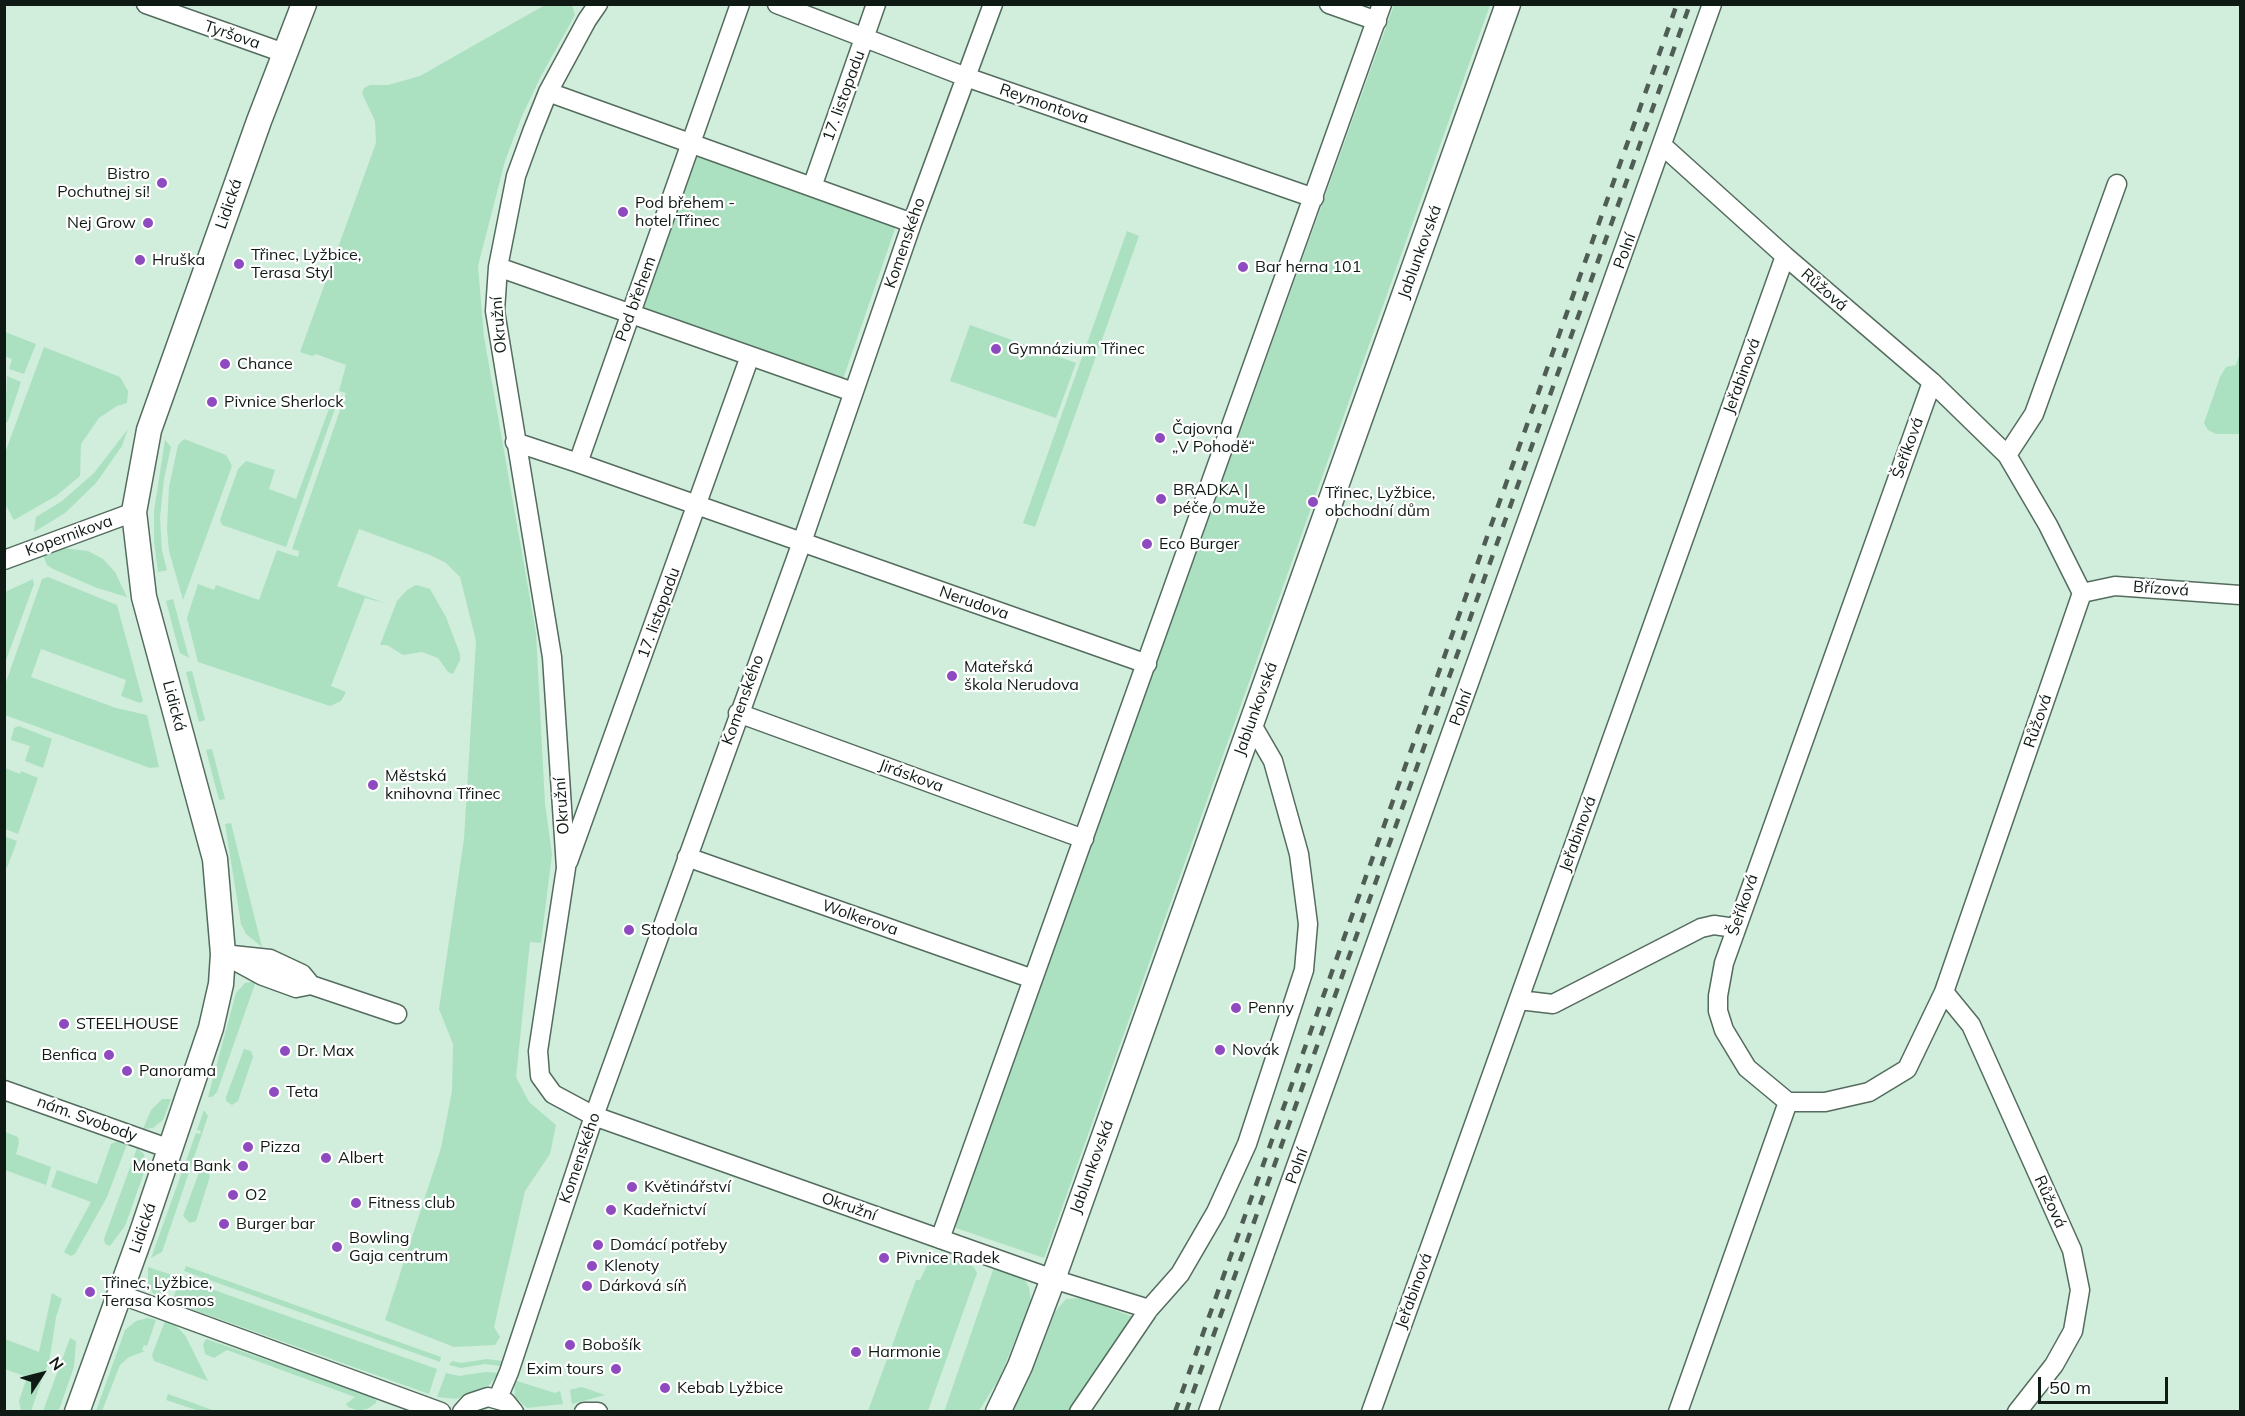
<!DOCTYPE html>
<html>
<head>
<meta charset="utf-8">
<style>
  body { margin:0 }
  #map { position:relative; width:2245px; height:1416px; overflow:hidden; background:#d1eddc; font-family:Mulish,sans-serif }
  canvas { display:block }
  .frame { position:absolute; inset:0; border:6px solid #101a14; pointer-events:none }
  .north { position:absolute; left:12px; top:1344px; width:60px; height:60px; -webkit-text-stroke:4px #fff; paint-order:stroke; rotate:54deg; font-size:16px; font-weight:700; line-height:24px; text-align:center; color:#101a14 }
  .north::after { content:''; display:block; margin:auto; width:21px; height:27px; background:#101a14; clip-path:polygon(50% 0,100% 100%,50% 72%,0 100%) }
  .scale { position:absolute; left:2038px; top:1377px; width:130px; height:27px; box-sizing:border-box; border:3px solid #101a14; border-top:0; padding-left:8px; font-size:18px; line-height:21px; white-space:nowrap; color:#101a14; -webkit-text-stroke:4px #fff; paint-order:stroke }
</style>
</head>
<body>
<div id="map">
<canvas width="2245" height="1416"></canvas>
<div class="frame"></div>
<div class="north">N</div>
<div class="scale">50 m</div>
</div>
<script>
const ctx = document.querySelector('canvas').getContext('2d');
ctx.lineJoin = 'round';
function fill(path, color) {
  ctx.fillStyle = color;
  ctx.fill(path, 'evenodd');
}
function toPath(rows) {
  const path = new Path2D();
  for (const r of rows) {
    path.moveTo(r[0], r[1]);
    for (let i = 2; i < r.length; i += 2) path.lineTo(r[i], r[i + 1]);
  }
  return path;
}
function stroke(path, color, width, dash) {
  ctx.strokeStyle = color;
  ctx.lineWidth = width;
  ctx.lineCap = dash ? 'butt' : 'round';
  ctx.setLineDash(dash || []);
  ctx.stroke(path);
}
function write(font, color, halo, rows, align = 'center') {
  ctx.font = font + ' Mulish,sans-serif';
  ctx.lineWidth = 4.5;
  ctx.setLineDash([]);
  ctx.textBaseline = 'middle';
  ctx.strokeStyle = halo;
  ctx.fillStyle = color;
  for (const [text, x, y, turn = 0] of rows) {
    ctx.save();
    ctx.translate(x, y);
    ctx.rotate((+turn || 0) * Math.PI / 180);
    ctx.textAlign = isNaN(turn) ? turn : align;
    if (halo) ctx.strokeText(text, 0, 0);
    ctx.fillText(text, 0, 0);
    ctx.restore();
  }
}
fill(toPath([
  [545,5,572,5,575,15,541,76,522,116,505,161,478,266,484,337,536,633,545,804,552,854,541,943,530,942,516,1077,529,1102,556,1125,550,1154,525,1191,494,1327,500,1337,495,1345,454,1347,385,1320,441,1148,452,1091,453,1044,439,1009,464,839,476,641,460,577,446,563,430,555,359,529,337,586,385,603,365,598,331,686,346,692,341,701,330,706,198,662,187,618,198,584,214,590,216,585,259,600,277,550,298,557,299,551,292,549,346,393,339,391,346,365,316,354,312,356,300,352,376,143,375,121,362,93,364,88,370,85,388,85,420,76],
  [1394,5,1490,5,1044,1258,953,1227],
  [696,154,891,222,895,229,842,382,649,313,642,306],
  [1127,231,1139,236,1035,527,1023,523],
  [970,325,1076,363,1056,418,950,381],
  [5,332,36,344,24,374,9,369,12,359,5,356],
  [44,347,120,377,128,391,127,403,117,406,99,418,81,444,80,476,56,496,14,520,5,504,5,453],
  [2240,353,2240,434,2216,434,2208,430,2204,423,2220,377,2226,367,2236,365],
  [7,376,21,382,8,421,5,424],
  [334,395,338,400,286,547,222,525,220,520,238,469,246,461,275,470,269,489,296,499],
  [128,429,122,446,96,483,65,513,34,532,36,517,62,501,94,473],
  [184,439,226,455,232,466,183,600,169,551,167,529,169,487,178,445],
  [165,440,171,447,164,479,160,517,162,551,167,570,158,572,154,541,154,511],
  [62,548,88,551,103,559,115,572,127,597,97,588,53,569,47,565,42,552],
  [48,577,117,605,143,701,140,703,121,696,126,680,41,649,31,677,116,708,147,715,159,767,150,768,5,715,5,685,40,585,42,579],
  [33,579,34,584,5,663,5,592],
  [416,585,430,589,446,617,460,654,460,660,453,674,448,672,438,658,422,652,403,655,387,645,380,645,397,601,407,590],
  [173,599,189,658,180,653,177,643,166,601],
  [192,671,205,720,199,722,186,672],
  [19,726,52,739,43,768,25,761,30,746,11,740,14,728],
  [212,749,225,799,219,800,206,750],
  [5,768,20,774,21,771,38,778,18,834,5,829],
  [231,823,262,947,246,934,241,924,225,824],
  [4,836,17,841,7,868,5,867],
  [256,981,217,1092,212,1097,208,1097,236,993,245,983],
  [244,1049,251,1051,253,1057,238,1101,232,1105,226,1101,226,1097],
  [162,1099,171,1099,163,1120,153,1128,143,1129,151,1110],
  [204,1110,208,1116,162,1252,151,1258,196,1133,200,1134,201,1131,197,1130],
  [5,1132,18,1137,19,1143,16,1154,51,1167,46,1185,5,1170],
  [118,1141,127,1144,107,1197,75,1254,71,1256,64,1252,91,1202,51,1187,57,1170,97,1184,111,1144],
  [137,1148,144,1154,146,1167,125,1226,110,1246,105,1244,104,1239],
  [201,1167,207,1170,210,1176,196,1221,190,1223,183,1216],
  [933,1253,973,1266,977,1273,928,1411,868,1411,916,1280,920,1280],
  [186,1266,441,1357,440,1362,184,1271],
  [148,1267,172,1275,164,1299,153,1293,148,1285],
  [994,1267,1024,1279,1029,1287,1031,1301,1000,1377,979,1411,944,1412],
  [180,1278,437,1369,429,1394,172,1302],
  [52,1293,62,1299,56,1317,50,1357,31,1411,21,1411,19,1401,27,1377,5,1369,5,1339,39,1352],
  [1083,1298,1136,1318,1071,1411,1011,1412,1036,1362,1055,1312,1066,1299],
  [148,1318,156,1320,147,1346,144,1345,142,1350,145,1351,129,1357,120,1365,102,1411,96,1411,125,1330,136,1321],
  [165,1321,176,1326,185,1335,208,1381,154,1361,152,1355],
  [70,1338,76,1341,74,1367,60,1407,58,1411,43,1411],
  [206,1339,372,1396,377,1402,369,1408,359,1411,348,1407,346,1404,355,1397,227,1350,214,1358,205,1354,203,1344],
  [487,1359,502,1361,501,1366,485,1364,461,1368,449,1365,452,1361,461,1363],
  [486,1372,499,1373,489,1385,456,1399,437,1397,446,1373,459,1376],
  [514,1380,555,1393,560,1391,563,1404,527,1408,515,1397],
  [581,1387,585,1388,605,1395,572,1404,570,1390],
  [168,1394,215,1411,199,1411,166,1400]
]), '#abe1c1');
const street = toPath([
  [146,4,284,53],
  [598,4,587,20,548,92,532,132,516,176,498,267,495,311,552,657,566,868,538,1051,540,1076,553,1094,594,1116,1053,1279,1149,1309],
  [777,4,966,77,1314,198],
  [1329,4,1377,21],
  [548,92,912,223],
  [1663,146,1785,256,1932,382,2007,455,2048,525,2082,593,1944,992,1971,1025,2072,1250,2080,1290,2073,1331,2054,1365,2017,1412],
  [812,187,876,4],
  [498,267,853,392],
  [515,442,578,463,740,4],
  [2007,455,2034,414,2117,184],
  [578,463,1147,664],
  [4,560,134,512],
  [2082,593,2115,586,2240,595],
  [738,713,1084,839],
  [687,857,1033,979],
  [568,862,750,356],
  [223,954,270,959,302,974,311,985,397,1014],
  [230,958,263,976,296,988,311,985],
  [1519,1000,1553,1004,1701,928,1714,925,1735,928],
  [4,1090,170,1149],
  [1788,1102,1825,1102,1869,1092,1907,1069,1944,992],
  [940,1239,1382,4],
  [119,1294,441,1412],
  [498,1398,509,1372,594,1116,802,542,912,223,993,4],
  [462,1412,470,1403,488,1397,506,1402,514,1412],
  [584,1412,598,1412],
  [1079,1412,1149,1309,1180,1274,1216,1212,1247,1144,1304,970,1308,924,1299,854,1273,761,1251,723],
  [1208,1412,1712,4],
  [1371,1412,1785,256],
  [1678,1412,1788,1102,1747,1068,1724,1030,1718,1011,1718,996,1724,963,1932,382]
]);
const secondary = toPath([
  [77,1412,142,1232,211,1028,221,984,223,954,215,859,144,597,134,512,149,430,259,121,304,4],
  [998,1412,1020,1366,1053,1279,1508,4]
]);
stroke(street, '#546c5e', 21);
stroke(secondary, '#546c5e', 27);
stroke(street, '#fff', 18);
stroke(secondary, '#fff', 24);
stroke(toPath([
  [1175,1412,1677,4],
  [1186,1412,1690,4]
]), '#4f5e55', 4.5, [10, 10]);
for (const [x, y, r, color] of [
  [162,183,6,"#8e4bbf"],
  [623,212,6,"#8e4bbf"],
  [148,223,6,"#8e4bbf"],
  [140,260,6,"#8e4bbf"],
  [239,264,6,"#8e4bbf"],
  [1243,267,6,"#8e4bbf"],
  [996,349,6,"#8e4bbf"],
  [225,364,6,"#8e4bbf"],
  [212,402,6,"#8e4bbf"],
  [1160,438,6,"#8e4bbf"],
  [1161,499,6,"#8e4bbf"],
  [1313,502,6,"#8e4bbf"],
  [1147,544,6,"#8e4bbf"],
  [952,676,6,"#8e4bbf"],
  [373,785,6,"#8e4bbf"],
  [629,930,6,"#8e4bbf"],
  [1236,1008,6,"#8e4bbf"],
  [64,1024,6,"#8e4bbf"],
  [1220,1050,6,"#8e4bbf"],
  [285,1051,6,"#8e4bbf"],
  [109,1055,6,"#8e4bbf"],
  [127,1071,6,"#8e4bbf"],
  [274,1092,6,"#8e4bbf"],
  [248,1147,6,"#8e4bbf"],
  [326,1158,6,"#8e4bbf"],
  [243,1166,6,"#8e4bbf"],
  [632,1187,6,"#8e4bbf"],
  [233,1195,6,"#8e4bbf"],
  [356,1203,6,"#8e4bbf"],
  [611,1210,6,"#8e4bbf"],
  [224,1224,6,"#8e4bbf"],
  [598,1245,6,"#8e4bbf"],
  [337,1247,6,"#8e4bbf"],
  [884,1258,6,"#8e4bbf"],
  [592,1266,6,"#8e4bbf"],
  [587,1286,6,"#8e4bbf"],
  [90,1292,6,"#8e4bbf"],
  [570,1345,6,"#8e4bbf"],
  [856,1352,6,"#8e4bbf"],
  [616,1369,6,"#8e4bbf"],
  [665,1388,6,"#8e4bbf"]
]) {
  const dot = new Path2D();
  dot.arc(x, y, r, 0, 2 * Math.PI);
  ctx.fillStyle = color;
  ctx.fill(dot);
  stroke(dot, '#fff', 2);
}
write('16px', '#101a14', '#fff', [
  ["Tyršova",232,35,19],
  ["17. listopadu",844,96,-70],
  ["Reymontova",1044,104,19],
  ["Lidická",229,204,-71],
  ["Komenského",905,243,-71],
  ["Polní",1625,251,-70],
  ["Jablunkovská",1420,252,-70],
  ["Růžová",1824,290,41],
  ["Pod břehem",636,299,-70],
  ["Okružní",499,325,-95],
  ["Jeřabinová",1742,376,-70],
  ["Šeříková",1908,448,-70],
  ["Kopernikova",69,536,-20],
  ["Břízová",2161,589,4],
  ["Nerudova",974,603,19],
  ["17. listopadu",659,613,-70],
  ["Komenského",743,700,-70],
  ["Lidická",174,706,75],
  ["Polní",1461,708,-70],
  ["Jablunkovská",1256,709,-70],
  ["Růžová",2038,721,-71],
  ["Jiráskova",911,776,20],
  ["Okružní",562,806,-94],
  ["Jeřabinová",1578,834,-70],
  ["Šeříková",1743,905,-71],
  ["Wolkerova",860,918,19],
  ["nám. Svobody",87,1119,20],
  ["Komenského",580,1158,-71],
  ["Polní",1297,1166,-70],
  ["Jablunkovská",1092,1167,-70],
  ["Růžová",2050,1202,66],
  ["Okružní",849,1207,19],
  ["Lidická",143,1228,-71],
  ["Jeřabinová",1414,1291,-70]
]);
write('16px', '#101a14', '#fff', [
  ["Bistro",150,174,"right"],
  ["Pochutnej si!",150,192,"right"],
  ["Pod břehem -",635,203],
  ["hotel Třinec",635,221],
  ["Nej Grow",136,223,"right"],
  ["Třinec, Lyžbice,",251,255],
  ["Terasa Styl",251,273],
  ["Hruška",152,260],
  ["Bar herna 101",1255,267],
  ["Gymnázium Třinec",1008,349],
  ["Chance",237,364],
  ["Pivnice Sherlock",224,402],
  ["Čajovna",1172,429],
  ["„V Pohodě“",1172,447],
  ["BRADKA |",1173,490],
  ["péče o muže",1173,508],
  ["Třinec, Lyžbice,",1325,493],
  ["obchodní dům",1325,511],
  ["Eco Burger",1159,544],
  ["Mateřská",964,667],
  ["škola Nerudova",964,685],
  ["Městská",385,776],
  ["knihovna Třinec",385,794],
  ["Stodola",641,930],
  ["Penny",1248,1008],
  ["STEELHOUSE",76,1024],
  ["Novák",1232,1050],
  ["Dr. Max",297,1051],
  ["Benfica",97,1055,"right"],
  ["Panorama",139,1071],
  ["Teta",286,1092],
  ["Pizza",260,1147],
  ["Albert",338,1158],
  ["Moneta Bank",231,1166,"right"],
  ["Květinářství",644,1187],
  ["O2",245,1195],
  ["Fitness club",368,1203],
  ["Kadeřnictví",623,1210],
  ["Burger bar",236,1224],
  ["Bowling",349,1238],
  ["Gaja centrum",349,1256],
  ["Domácí potřeby",610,1245],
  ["Pivnice Radek",896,1258],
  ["Klenoty",604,1266],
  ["Třinec, Lyžbice,",102,1283],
  ["Terasa Kosmos",102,1301],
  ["Dárková síň",599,1286],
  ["Bobošík",582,1345],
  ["Harmonie",868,1352],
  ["Exim tours",604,1369,"right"],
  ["Kebab Lyžbice",677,1388]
], 'left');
</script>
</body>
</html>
